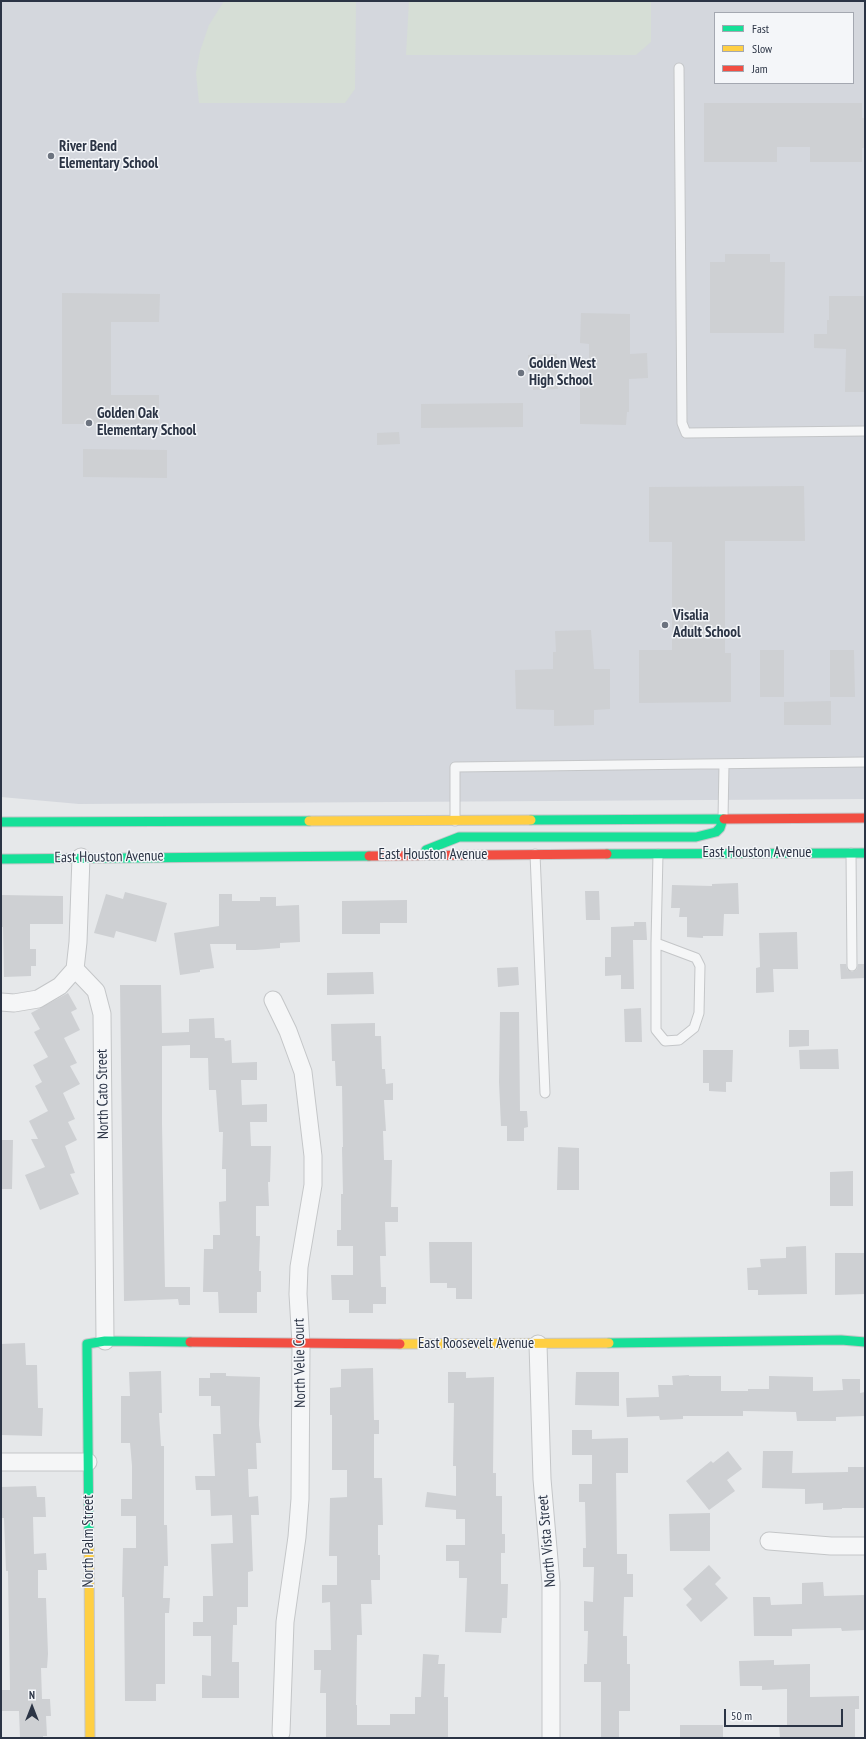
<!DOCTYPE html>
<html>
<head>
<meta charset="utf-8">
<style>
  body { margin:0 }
  #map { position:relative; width:866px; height:1739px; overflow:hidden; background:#e6e8ea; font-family:"PT Sans Narrow",sans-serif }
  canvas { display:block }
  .frame { position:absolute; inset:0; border:2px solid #2b3445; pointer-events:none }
  .legend { position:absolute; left:714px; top:12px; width:140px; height:72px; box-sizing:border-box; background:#f4f6f9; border:1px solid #a4a8b1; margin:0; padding:5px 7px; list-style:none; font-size:12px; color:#2b3445 }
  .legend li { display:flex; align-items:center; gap:8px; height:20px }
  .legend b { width:20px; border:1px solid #a4a8b1 }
  .north { position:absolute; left:12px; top:1687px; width:40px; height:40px; -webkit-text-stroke:3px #f4f6f9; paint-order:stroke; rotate:0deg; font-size:11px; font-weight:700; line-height:16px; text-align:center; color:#2b3445 }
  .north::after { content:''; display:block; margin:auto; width:14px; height:18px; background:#2b3445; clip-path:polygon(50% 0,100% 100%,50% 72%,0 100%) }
  .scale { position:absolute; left:724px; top:1709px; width:119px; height:18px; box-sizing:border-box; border:2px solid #2b3445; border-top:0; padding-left:5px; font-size:12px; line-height:14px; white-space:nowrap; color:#2b3445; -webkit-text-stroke:3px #f4f6f9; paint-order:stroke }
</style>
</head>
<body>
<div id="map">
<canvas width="866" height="1739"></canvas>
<div class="frame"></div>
<ul class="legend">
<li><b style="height:5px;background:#16e098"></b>Fast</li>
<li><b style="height:5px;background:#ffcf43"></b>Slow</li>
<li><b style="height:5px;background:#f24e42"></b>Jam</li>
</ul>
<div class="north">N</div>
<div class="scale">50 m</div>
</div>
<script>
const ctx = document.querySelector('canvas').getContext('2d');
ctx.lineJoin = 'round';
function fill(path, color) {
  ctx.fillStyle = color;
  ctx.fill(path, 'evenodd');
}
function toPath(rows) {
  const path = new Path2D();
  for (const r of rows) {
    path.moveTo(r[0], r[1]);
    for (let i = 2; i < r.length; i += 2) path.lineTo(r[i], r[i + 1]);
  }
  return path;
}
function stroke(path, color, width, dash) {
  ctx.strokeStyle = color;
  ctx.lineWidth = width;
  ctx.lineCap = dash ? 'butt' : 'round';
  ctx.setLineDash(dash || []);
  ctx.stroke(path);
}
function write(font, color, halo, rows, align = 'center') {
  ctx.font = font + ' "PT Sans Narrow",sans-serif';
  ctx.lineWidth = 3;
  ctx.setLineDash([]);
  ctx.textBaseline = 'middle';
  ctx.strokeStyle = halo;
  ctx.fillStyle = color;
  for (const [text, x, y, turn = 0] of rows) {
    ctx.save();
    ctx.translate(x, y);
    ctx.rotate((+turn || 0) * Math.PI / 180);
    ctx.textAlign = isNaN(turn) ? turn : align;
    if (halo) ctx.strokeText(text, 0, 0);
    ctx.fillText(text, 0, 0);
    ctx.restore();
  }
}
fill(toPath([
  [1,1,865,1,865,799,79,804,1,797],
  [715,13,853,13,853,83,715,83]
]), '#d4d7dd');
fill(toPath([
  [224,1,356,1,355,89,345,103,199,103,196,73,200,51,209,25],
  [409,1,651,1,651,42,636,55,406,55]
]), '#d6ded6');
fill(toPath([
  [704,103,862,103,862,118,865,118,865,148,862,148,862,162,810,162,810,147,777,147,777,162,704,162],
  [725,254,770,254,770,262,785,262,784,333,710,333,710,262,725,262],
  [62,293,160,294,159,322,111,322,111,395,159,395,159,424,62,424],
  [829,296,865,296,865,392,845,392,846,349,814,348,814,334,827,334,827,320,829,320],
  [581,313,630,314,630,354,647,353,648,378,629,379,629,412,627,412,626,425,580,424,580,388,589,388,589,344,580,343],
  [557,354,558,389,533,390,533,371,528,371,528,355],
  [523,403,523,427,421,428,421,404],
  [399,432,400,444,377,445,377,433],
  [83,449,167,450,167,478,83,477],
  [804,486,805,541,725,541,725,653,731,653,731,702,639,703,639,650,672,650,672,542,649,542,649,487],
  [591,630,594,669,610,669,610,709,594,710,594,725,554,726,554,710,516,709,515,670,553,669,553,652,556,652,555,631],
  [760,650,784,650,784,697,760,697],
  [830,650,854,650,855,697,830,697],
  [831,701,831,725,784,725,784,702],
  [738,883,739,914,724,914,723,936,703,936,703,938,687,937,687,917,679,917,680,908,671,908,672,885,712,886,712,884],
  [585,891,599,891,600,920,586,920],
  [125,892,167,903,156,942,116,931,114,938,94,933,106,894,123,899],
  [219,894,232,894,232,901,260,901,260,897,276,897,276,906,299,905,300,942,280,943,280,948,255,950,236,950,236,944,210,944,214,968,200,970,200,972,180,975,174,933,219,926],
  [1,895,63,896,63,924,30,924,30,949,36,949,36,966,31,966,31,976,4,977,3,927,1,927],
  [407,900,407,923,380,923,380,934,342,934,342,901],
  [634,922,646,922,647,940,633,940,634,989,621,989,621,975,605,976,605,957,611,957,611,927,634,926],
  [797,932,798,969,773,969,774,992,756,993,756,968,760,967,759,933],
  [840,964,846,964,847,969,852,972,857,969,858,964,865,964,865,978,841,979],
  [518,967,519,985,498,987,497,968],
  [373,972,374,994,327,995,327,973],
  [120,985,161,985,162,1033,189,1032,189,1019,214,1018,215,1038,224,1038,225,1041,231,1040,232,1063,257,1062,257,1080,241,1080,242,1105,267,1104,267,1122,250,1122,251,1146,271,1146,270,1182,268,1182,269,1206,256,1206,256,1236,260,1236,259,1271,261,1271,261,1292,257,1292,257,1313,219,1313,218,1292,203,1292,204,1249,213,1249,213,1235,220,1235,219,1202,226,1201,226,1169,222,1169,223,1132,219,1132,216,1090,209,1090,208,1058,190,1058,190,1045,162,1046,162,1124,165,1287,190,1287,190,1305,179,1305,178,1299,124,1301],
  [68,993,77,1009,71,1012,80,1030,64,1038,77,1063,70,1066,80,1084,63,1093,75,1119,68,1122,77,1140,65,1146,75,1173,70,1174,79,1194,40,1210,25,1175,45,1167,31,1139,38,1139,29,1121,48,1111,35,1086,42,1082,33,1065,48,1057,34,1032,40,1029,31,1013],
  [641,1008,642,1042,625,1042,624,1009],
  [500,1012,519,1012,520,1111,527,1111,528,1127,524,1128,524,1141,507,1141,507,1126,501,1126,499,1082],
  [375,1023,375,1036,381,1036,382,1069,385,1069,386,1084,393,1083,393,1100,384,1100,386,1131,383,1131,384,1160,392,1160,391,1207,398,1207,398,1222,385,1222,386,1256,380,1256,381,1287,386,1287,386,1304,373,1304,373,1313,349,1313,349,1300,332,1300,331,1275,353,1275,353,1246,337,1246,337,1230,341,1230,341,1194,343,1194,342,1147,343,1147,342,1086,336,1086,335,1061,332,1061,331,1024],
  [789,1030,809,1030,809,1046,789,1047],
  [838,1049,839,1069,800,1069,799,1050],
  [703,1050,733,1050,732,1082,726,1082,726,1092,709,1091,709,1083,703,1083],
  [1,1140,13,1140,12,1189,1,1189],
  [558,1147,579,1148,579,1190,557,1190],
  [853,1171,853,1206,830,1206,830,1172],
  [429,1242,472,1242,472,1299,456,1299,456,1288,447,1288,447,1283,430,1283],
  [806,1246,807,1294,758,1295,758,1290,748,1290,747,1268,761,1267,760,1259,786,1258,786,1247],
  [835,1253,865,1253,865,1294,835,1295],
  [25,1343,26,1365,37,1365,38,1408,43,1408,42,1436,1,1435,1,1344],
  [373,1368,374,1420,379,1420,379,1434,374,1434,374,1478,382,1478,383,1525,378,1525,378,1555,380,1555,380,1580,371,1580,372,1604,361,1604,362,1635,357,1635,356,1705,357,1705,357,1725,390,1725,390,1714,415,1714,415,1697,421,1697,423,1654,439,1655,438,1664,445,1664,444,1697,448,1697,448,1738,326,1738,326,1693,320,1693,321,1670,314,1670,314,1650,331,1650,330,1602,322,1603,322,1585,337,1585,337,1556,329,1556,330,1498,347,1497,347,1470,332,1470,332,1415,330,1415,330,1388,341,1387,341,1369],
  [161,1371,162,1413,159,1413,161,1446,164,1446,164,1525,167,1525,168,1566,164,1566,163,1598,170,1598,169,1613,165,1613,165,1684,156,1684,156,1701,125,1701,124,1597,122,1597,123,1548,136,1548,136,1516,121,1516,121,1499,132,1499,132,1466,130,1443,121,1443,121,1396,130,1396,129,1372],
  [448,1372,466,1372,466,1378,494,1377,493,1473,496,1473,496,1496,502,1496,502,1534,505,1534,505,1553,501,1553,501,1584,508,1584,507,1618,502,1618,501,1633,465,1632,467,1578,459,1578,459,1561,446,1561,446,1545,465,1545,465,1519,456,1519,456,1510,425,1507,427,1492,456,1496,456,1466,453,1466,454,1403,448,1403],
  [576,1372,619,1372,619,1406,575,1405],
  [210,1373,226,1373,226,1376,260,1377,259,1425,261,1443,256,1443,257,1469,248,1469,249,1497,258,1496,259,1515,251,1515,253,1571,248,1572,248,1607,237,1607,237,1625,233,1625,232,1662,239,1662,239,1698,202,1698,202,1675,211,1676,211,1636,193,1636,193,1622,203,1622,203,1596,213,1596,211,1544,233,1543,232,1515,211,1516,210,1490,196,1490,195,1476,215,1476,213,1434,221,1434,220,1406,211,1406,211,1396,199,1396,199,1378,210,1378],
  [689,1375,689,1376,721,1376,721,1391,748,1391,748,1389,769,1389,769,1376,813,1377,813,1391,843,1390,842,1379,860,1379,860,1393,865,1392,865,1416,836,1417,836,1421,797,1421,796,1412,743,1411,743,1416,683,1416,683,1419,660,1420,659,1416,627,1417,626,1398,659,1397,658,1385,673,1385,672,1376],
  [572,1430,592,1430,592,1439,628,1438,628,1473,616,1473,617,1554,627,1554,627,1574,633,1574,633,1597,624,1597,623,1636,627,1636,627,1664,630,1664,630,1711,619,1711,619,1738,601,1738,601,1682,584,1682,584,1664,587,1664,588,1631,584,1631,584,1601,593,1602,594,1567,583,1567,583,1548,586,1548,585,1502,579,1502,579,1484,592,1484,592,1455,572,1455],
  [728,1451,742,1469,727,1480,735,1491,709,1510,686,1481,711,1461,713,1463],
  [763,1451,793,1451,792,1473,848,1472,848,1467,865,1467,865,1508,842,1508,842,1509,823,1510,823,1503,805,1504,805,1489,762,1488],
  [36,1486,37,1497,45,1497,46,1517,33,1517,34,1554,46,1553,47,1570,38,1570,38,1598,46,1598,48,1654,47,1668,41,1668,42,1699,50,1699,51,1716,46,1716,47,1736,43,1736,43,1738,20,1738,19,1711,1,1711,1,1690,10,1690,8,1571,6,1571,4,1518,1,1518,1,1487],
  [710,1513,710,1551,670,1551,669,1514],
  [709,1565,721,1578,715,1584,728,1598,701,1622,686,1605,692,1599,683,1589],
  [823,1582,824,1596,865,1595,865,1630,842,1631,841,1628,792,1629,792,1636,754,1636,753,1597,770,1597,771,1605,802,1604,802,1583],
  [774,1660,774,1665,810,1664,810,1697,859,1696,859,1709,855,1709,855,1738,780,1738,779,1725,787,1725,787,1689,762,1690,762,1686,740,1686,739,1661],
  [680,1725,723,1725,723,1738,680,1738]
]), '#ced0d3');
const lane = toPath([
  [679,68,682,423,686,433,865,431],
  [723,819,724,764],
  [455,821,455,767,865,762],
  [851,853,852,966],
  [535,854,545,1093],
  [656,943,696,958,700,966,699,1013,694,1028,679,1040,665,1041,656,1030,656,943,658,854]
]);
const street = toPath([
  [81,857,78,942,75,969,96,991,102,1014,105,1341],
  [273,1000,288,1031,303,1072,313,1156,313,1185,299,1267,298,1294,301,1344,300,1499,297,1537,285,1622,281,1733],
  [1,1002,14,1003,38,999,60,986,75,969],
  [538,1344,542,1479,551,1583,551,1738],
  [1,1462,88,1462],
  [769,1541,831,1546,865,1546]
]);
const fast = toPath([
  [531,820,724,819],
  [1,822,309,821],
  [426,850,459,837,696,837,716,832,720,828,723,819],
  [607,854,865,853],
  [1,859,369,856],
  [609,1343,841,1340,865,1342],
  [89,1547,87,1344,105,1341,190,1342]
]);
const slow = toPath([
  [309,821,531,820],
  [400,1344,609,1343],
  [89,1547,90,1738]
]);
const jam = toPath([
  [724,819,865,818],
  [369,856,607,854],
  [190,1342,400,1344]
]);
stroke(lane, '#c4c6c8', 11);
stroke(street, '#c4c6c8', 19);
stroke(fast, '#c4c6c8', 11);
stroke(slow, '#c4c6c8', 11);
stroke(jam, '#c4c6c8', 11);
stroke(lane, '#f5f6f7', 9);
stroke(street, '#f5f6f7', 17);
stroke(fast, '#16e098', 9);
stroke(slow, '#ffcf43', 9);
stroke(jam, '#f24e42', 9);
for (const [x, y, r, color] of [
  [51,156,4,"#6c737f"],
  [521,373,4,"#6c737f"],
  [89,423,4,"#6c737f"],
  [665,625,4,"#6c737f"]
]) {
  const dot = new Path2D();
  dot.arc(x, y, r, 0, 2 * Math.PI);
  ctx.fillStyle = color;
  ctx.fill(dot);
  stroke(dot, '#f4f6f9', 1.5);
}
write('bold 15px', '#2b3445', '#f4f6f9', [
  ["River Bend",59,147],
  ["Elementary School",59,164],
  ["Golden West",529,364],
  ["High School",529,381],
  ["Golden Oak",97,414],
  ["Elementary School",97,431],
  ["Visalia",673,616],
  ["Adult School",673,633]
], 'left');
write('15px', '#2b3445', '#f4f6f9', [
  ["East Houston Avenue",757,853],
  ["East Houston Avenue",433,855],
  ["East Houston Avenue",109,857,-1],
  ["North Cato Street",103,1094,-91],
  ["East Roosevelt Avenue",476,1344],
  ["North Velie Court",300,1363,-91],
  ["North Palm Street",89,1541,-90],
  ["North Vista Street",547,1541,-95]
]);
</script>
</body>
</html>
